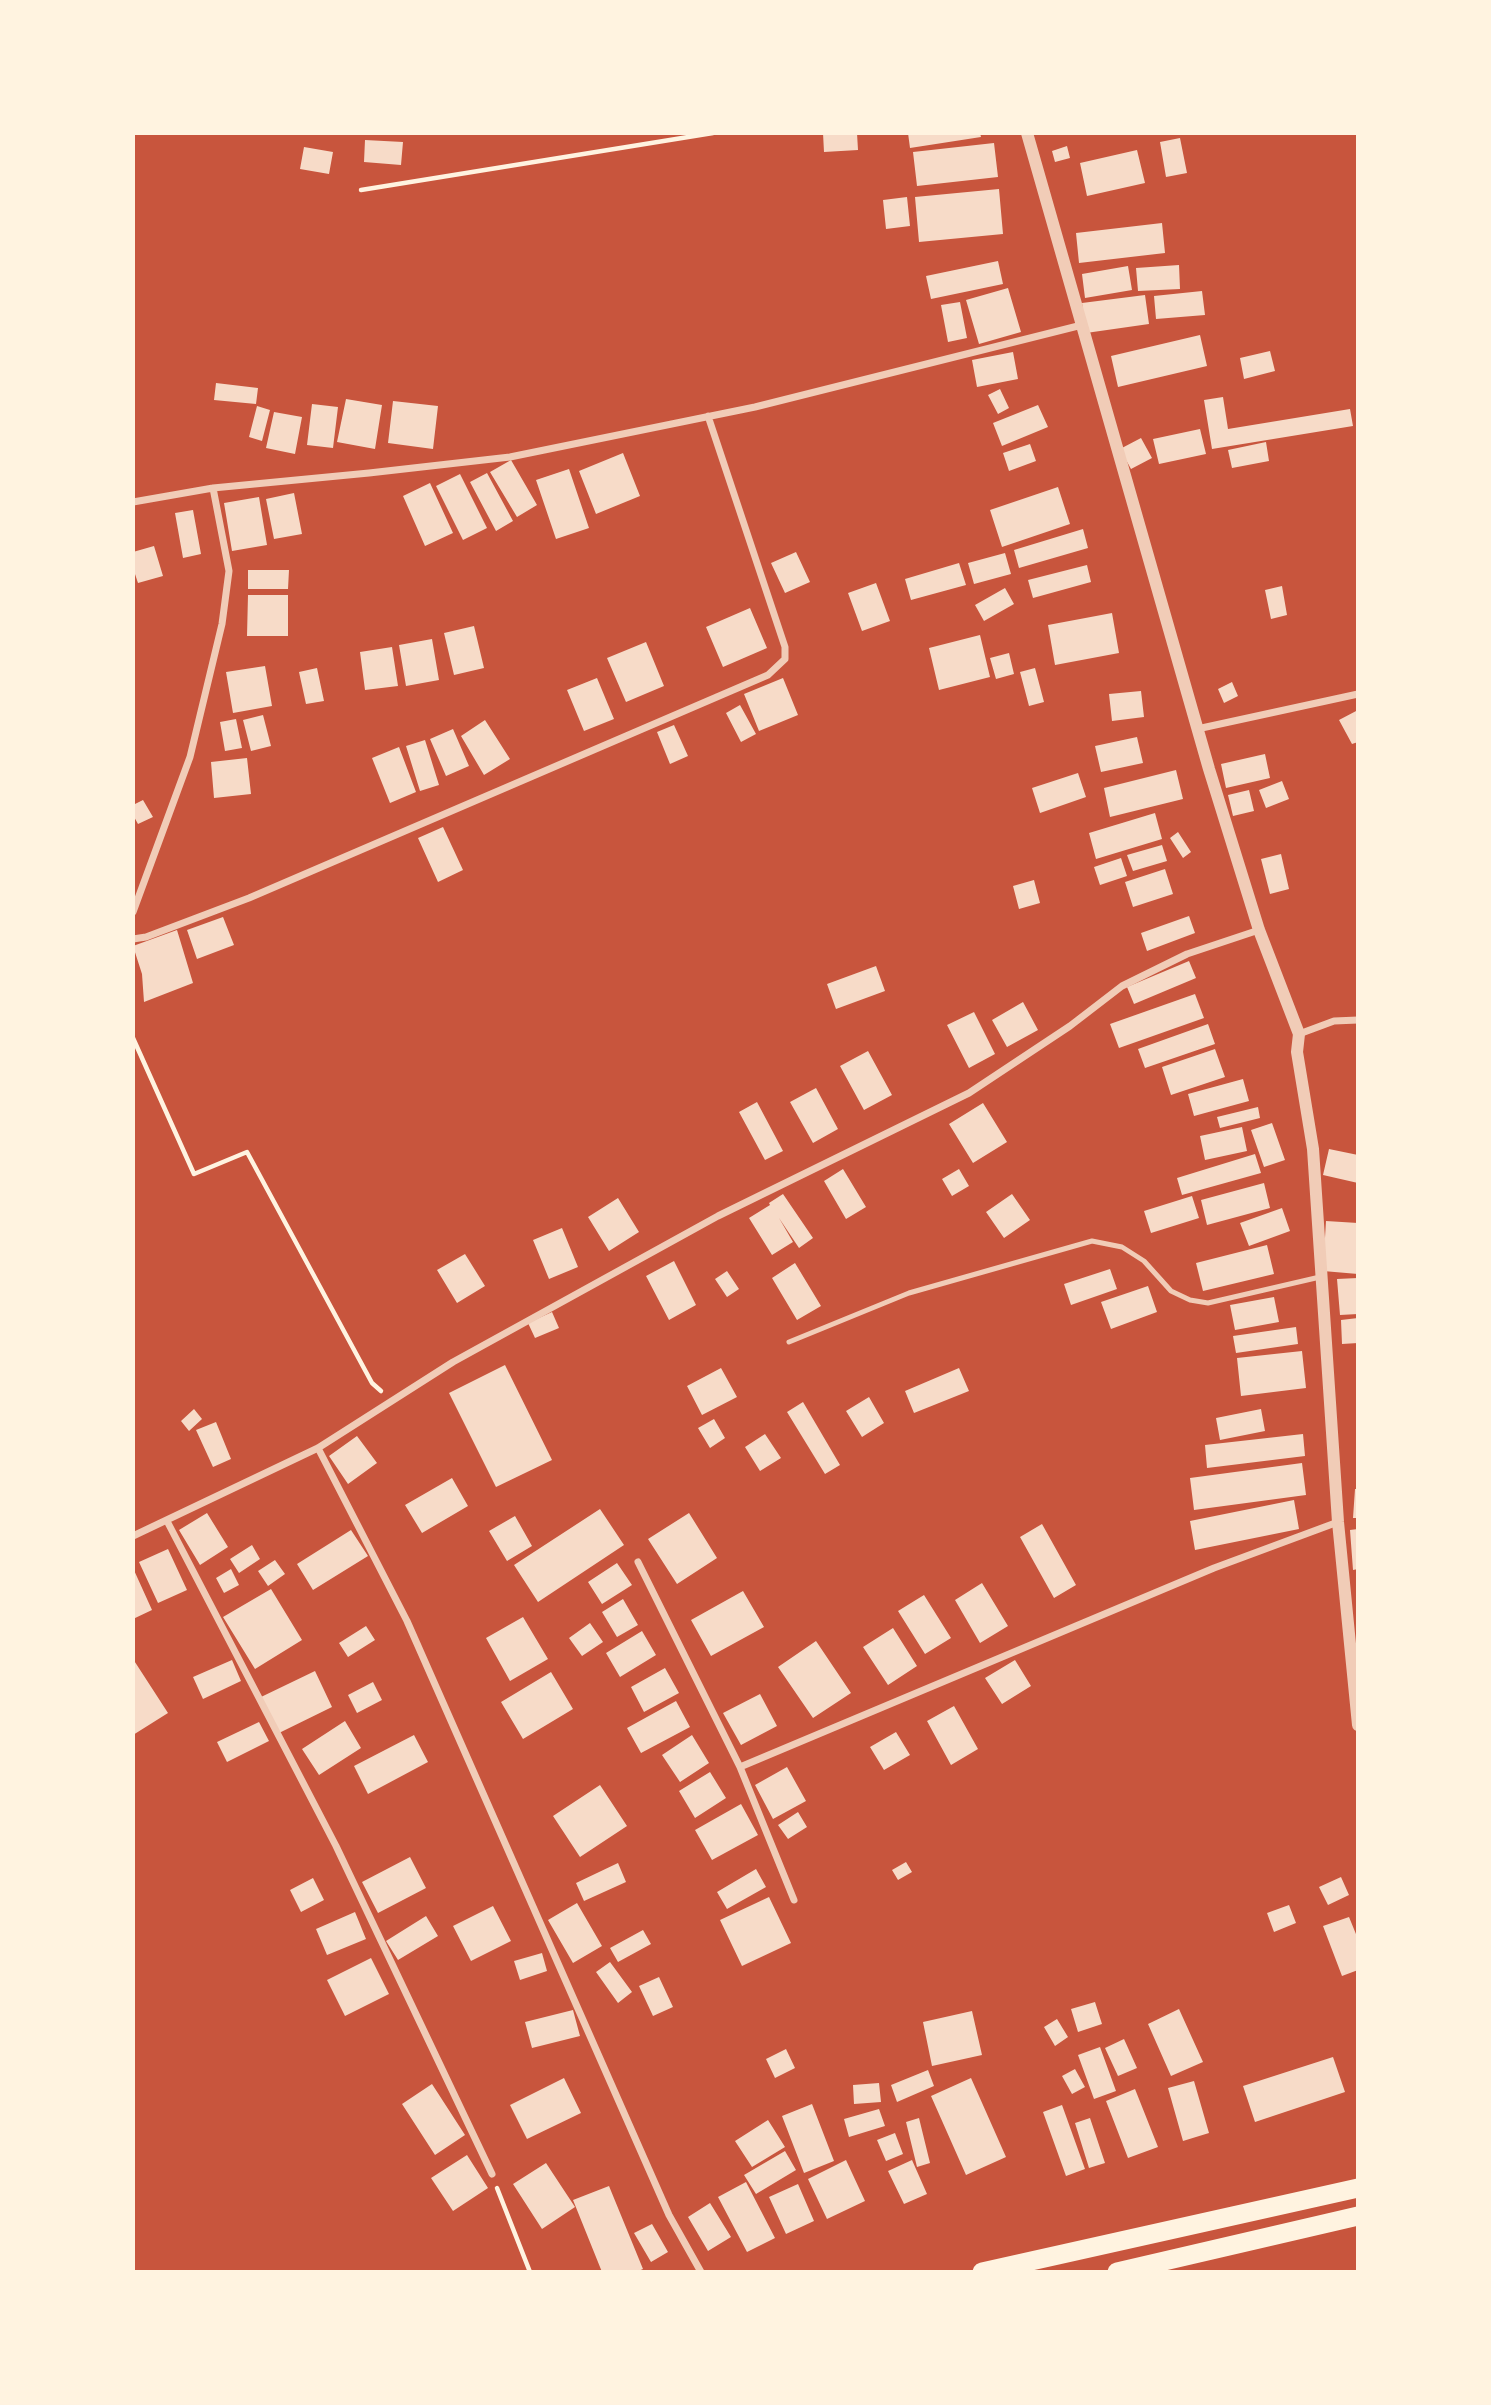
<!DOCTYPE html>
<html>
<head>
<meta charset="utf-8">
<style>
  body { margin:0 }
  #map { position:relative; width:1491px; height:2405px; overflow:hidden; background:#c8553d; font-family:"Source Sans 3",sans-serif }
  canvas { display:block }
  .frame { position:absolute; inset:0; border:135px solid #fff3e0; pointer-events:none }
</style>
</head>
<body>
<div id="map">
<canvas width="1491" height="2405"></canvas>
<div class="frame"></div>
</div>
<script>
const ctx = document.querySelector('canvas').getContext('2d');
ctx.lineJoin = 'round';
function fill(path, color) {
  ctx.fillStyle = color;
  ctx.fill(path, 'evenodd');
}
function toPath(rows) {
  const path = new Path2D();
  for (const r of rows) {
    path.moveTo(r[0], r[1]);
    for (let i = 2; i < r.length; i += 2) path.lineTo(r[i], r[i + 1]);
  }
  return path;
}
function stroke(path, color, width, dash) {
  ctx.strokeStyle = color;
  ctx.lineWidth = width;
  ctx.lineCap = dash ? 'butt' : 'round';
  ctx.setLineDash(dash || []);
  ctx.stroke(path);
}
fill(toPath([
  [823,133,857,133,858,150,824,152],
  [908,133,980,133,981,137,910,148],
  [1180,138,1187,173,1166,177,1160,142],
  [365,140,403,142,401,165,364,162],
  [994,143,998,177,917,186,913,152],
  [1067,146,1070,158,1055,162,1052,151],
  [304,147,333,152,329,174,300,169],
  [1137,150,1145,183,1087,196,1080,163],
  [999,189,1003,234,919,242,915,197],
  [907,197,910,226,886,229,883,200],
  [1162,223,1165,253,1079,263,1076,233],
  [998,261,1003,284,931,299,926,276],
  [1179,265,1180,289,1138,291,1136,268],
  [1128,266,1132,290,1085,298,1082,274],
  [1008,288,1021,332,979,344,966,300],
  [1202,291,1205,315,1156,319,1154,296],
  [1145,295,1149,324,1086,333,1082,303],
  [960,302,967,338,948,342,941,305],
  [1200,335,1207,366,1118,387,1111,356],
  [1270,351,1275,371,1244,379,1240,358],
  [1013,352,1018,379,977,387,972,360],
  [216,383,258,388,256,404,214,400],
  [1000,389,1009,408,998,414,988,395],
  [1223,397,1228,429,1350,409,1353,426,1212,449,1204,400],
  [346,399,382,405,375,449,337,442],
  [393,401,438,406,433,449,388,443],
  [312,404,338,407,333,448,307,445],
  [1038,405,1048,427,1002,446,993,423],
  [257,406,270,410,262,441,249,437],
  [274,412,302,417,295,454,266,448],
  [1200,429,1206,454,1159,464,1153,439],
  [1141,438,1152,458,1131,469,1120,449],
  [1266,442,1269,461,1232,468,1228,450],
  [1030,444,1036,461,1009,471,1003,453],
  [623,453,640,496,596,514,579,471],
  [511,460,537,505,517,517,490,472],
  [569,469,589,528,556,539,536,480],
  [487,473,513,521,496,531,470,482],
  [460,474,487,528,463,540,436,486],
  [430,483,453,533,425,546,403,496],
  [1058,487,1070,524,1002,547,990,510],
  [294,493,302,534,274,539,266,499],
  [259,497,267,545,232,551,224,503],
  [193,510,201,554,183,558,175,513],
  [1083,529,1088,548,1019,568,1014,550],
  [154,546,163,576,138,583,133,568,133,552],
  [796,552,810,582,785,593,771,563],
  [1005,553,1011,574,974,584,968,563],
  [959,563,966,585,911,600,905,579],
  [1087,565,1091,582,1033,598,1028,580],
  [248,570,289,570,288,589,248,589],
  [876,583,890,621,862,631,848,593],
  [1282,586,1287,615,1271,619,1265,590],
  [1005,588,1014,604,984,621,975,605],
  [248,595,288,595,288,636,247,636],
  [750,608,767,648,723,667,706,627],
  [1112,613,1119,653,1055,665,1048,625],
  [474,626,484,668,454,675,444,633],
  [980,635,990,677,939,690,929,648],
  [432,639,439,680,406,686,399,645],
  [646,642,664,686,626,702,607,658],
  [392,647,398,686,365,690,360,652],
  [1009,653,1014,674,996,679,990,658],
  [265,666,272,706,233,713,226,672],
  [317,668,324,701,306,704,299,672],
  [1035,668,1044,702,1029,706,1020,672],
  [597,678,614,719,584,731,567,690],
  [783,678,798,715,759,731,744,694],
  [1232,682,1238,696,1224,703,1218,689],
  [1141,691,1144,717,1112,721,1109,694],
  [740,705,756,734,741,742,726,713],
  [1358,710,1358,742,1352,744,1339,720],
  [263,715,271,746,251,751,243,720],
  [236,719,242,748,225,751,220,722],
  [485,720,510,759,484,775,461,736],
  [674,725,688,756,670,764,657,732],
  [453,729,469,766,446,776,430,739],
  [1137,737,1143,763,1101,772,1095,746],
  [425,740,439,785,420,791,406,746],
  [399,747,416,792,390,803,372,758],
  [1265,754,1270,778,1226,788,1221,764],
  [247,758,251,794,214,798,211,762],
  [1176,770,1183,799,1110,817,1104,788],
  [1078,773,1086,797,1040,813,1032,788],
  [1282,781,1289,799,1266,808,1259,790],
  [1249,790,1254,811,1233,816,1228,795],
  [143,800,153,817,138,824,133,815,133,805],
  [1155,813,1162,839,1096,859,1089,833],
  [443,827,463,870,438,882,418,838],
  [1178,832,1191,852,1183,858,1170,838],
  [1162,845,1167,861,1133,871,1127,855],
  [1281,854,1289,889,1270,894,1261,859],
  [1121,858,1127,876,1100,885,1094,867],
  [1165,869,1173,894,1133,907,1125,882],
  [1034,880,1040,903,1019,909,1013,886],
  [1189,916,1195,933,1147,951,1141,933],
  [223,917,234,945,197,959,187,930],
  [177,930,193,983,144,1002,142,974,133,946],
  [1189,961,1196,978,1134,1004,1127,987],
  [876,966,885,991,836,1009,827,984],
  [1195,994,1204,1018,1119,1048,1110,1024],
  [1023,1002,1038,1030,1007,1047,992,1020],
  [974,1012,995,1054,969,1068,947,1025],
  [1208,1024,1215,1044,1145,1068,1138,1049],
  [1215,1049,1225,1077,1171,1095,1162,1067],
  [868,1051,892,1095,864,1110,840,1066],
  [1243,1079,1249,1101,1194,1116,1188,1094],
  [816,1088,838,1129,813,1143,790,1102],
  [757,1102,783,1151,765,1160,739,1112],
  [983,1103,1007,1142,973,1163,949,1124],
  [1258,1107,1260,1118,1220,1128,1217,1117],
  [1272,1123,1285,1160,1264,1167,1251,1130],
  [1242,1127,1247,1151,1205,1160,1200,1136],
  [1329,1149,1358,1155,1358,1183,1323,1175],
  [1255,1154,1261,1173,1182,1195,1177,1178],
  [843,1169,866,1207,846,1219,824,1181],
  [959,1169,969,1186,952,1196,942,1179],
  [1264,1183,1270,1208,1207,1225,1201,1200],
  [783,1194,813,1238,799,1248,779,1218,793,1242,772,1255,749,1218,770,1205,769,1203],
  [1012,1194,1030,1220,1004,1238,986,1212],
  [1192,1196,1199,1218,1151,1233,1144,1211],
  [618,1198,639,1232,609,1251,588,1217],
  [1282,1208,1290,1231,1249,1246,1240,1223],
  [1326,1221,1358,1223,1358,1274,1323,1271],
  [562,1228,578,1267,549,1279,533,1240],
  [1267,1245,1274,1274,1203,1291,1196,1263],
  [465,1254,485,1286,457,1303,437,1270],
  [674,1261,696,1305,669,1320,646,1276],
  [795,1263,821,1306,797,1320,772,1278],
  [1110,1269,1117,1289,1071,1305,1064,1284],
  [727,1271,739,1289,727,1297,715,1279],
  [1358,1278,1358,1314,1340,1315,1337,1279],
  [1148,1286,1157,1312,1111,1329,1101,1302],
  [1274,1297,1279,1322,1235,1330,1230,1305],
  [552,1312,559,1328,535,1338,528,1323],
  [1358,1318,1358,1343,1342,1344,1341,1320],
  [1296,1327,1298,1344,1236,1353,1233,1336],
  [1302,1351,1306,1388,1241,1396,1237,1358],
  [505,1365,552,1460,496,1487,449,1393],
  [721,1368,737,1397,702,1415,687,1386],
  [959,1368,969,1391,914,1413,905,1391],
  [869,1397,884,1423,862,1437,846,1411],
  [803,1402,840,1465,825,1474,787,1412],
  [194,1409,202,1419,189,1431,181,1421],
  [1261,1409,1265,1431,1220,1440,1216,1418],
  [714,1419,725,1438,710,1448,698,1428],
  [216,1422,231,1459,213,1467,196,1430],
  [765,1434,781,1458,760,1471,745,1447],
  [1303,1434,1305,1456,1207,1468,1205,1445],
  [357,1436,377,1463,348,1484,329,1456],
  [1302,1463,1306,1495,1194,1510,1190,1478],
  [452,1478,468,1506,422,1533,405,1505],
  [1355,1489,1358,1489,1358,1518,1353,1518],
  [1294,1500,1299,1529,1195,1550,1190,1521],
  [600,1509,624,1545,538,1602,514,1565],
  [207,1513,228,1547,200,1565,179,1530],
  [689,1513,717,1558,677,1584,648,1539],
  [515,1516,532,1546,507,1561,489,1531],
  [1042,1524,1076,1585,1054,1598,1020,1537],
  [1358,1529,1358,1569,1353,1570,1350,1530],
  [351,1530,368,1556,313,1590,297,1564],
  [252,1545,260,1559,239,1573,230,1559],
  [168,1549,187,1590,158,1603,139,1562],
  [275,1560,285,1574,268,1586,258,1571],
  [617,1563,632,1585,602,1604,588,1582],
  [133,1568,152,1610,133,1619],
  [231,1569,239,1585,224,1593,216,1578],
  [982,1583,1008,1626,980,1643,955,1600],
  [271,1589,302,1640,255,1669,223,1617],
  [743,1591,764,1627,711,1656,691,1620],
  [924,1595,951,1638,925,1654,898,1611],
  [623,1599,638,1625,617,1637,602,1612],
  [523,1617,548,1659,510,1681,486,1638],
  [590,1623,603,1642,582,1656,569,1638],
  [366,1626,375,1640,348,1657,339,1643],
  [893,1628,917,1666,888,1685,863,1647],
  [642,1631,656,1655,620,1677,606,1653],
  [816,1641,851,1693,813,1718,778,1667],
  [133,1659,168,1713,133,1735],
  [232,1660,241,1681,203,1699,193,1677],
  [1015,1660,1031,1686,1002,1704,985,1678],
  [665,1668,679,1693,644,1712,631,1687],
  [315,1671,332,1707,279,1733,261,1697],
  [551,1672,573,1709,523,1739,501,1702],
  [373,1682,382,1700,357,1713,348,1695],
  [760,1694,777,1726,741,1745,723,1713],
  [676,1701,690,1727,641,1753,627,1728],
  [954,1706,978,1749,951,1765,927,1721],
  [345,1721,361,1748,319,1775,302,1749],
  [259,1722,269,1741,227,1762,217,1742],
  [896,1732,910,1755,884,1770,870,1747],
  [414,1735,428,1762,368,1794,354,1766],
  [692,1735,709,1763,680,1782,662,1755],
  [787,1767,806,1801,773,1819,755,1785],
  [710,1772,726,1798,695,1818,679,1791],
  [600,1785,627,1826,580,1857,553,1816],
  [741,1804,758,1835,712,1860,695,1830],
  [798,1812,807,1827,788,1839,778,1825],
  [410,1857,426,1888,378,1913,362,1882],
  [906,1862,912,1872,898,1880,892,1870],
  [618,1863,626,1882,584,1901,576,1883],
  [756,1869,766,1887,727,1909,717,1892],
  [1341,1877,1349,1895,1328,1905,1319,1887],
  [313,1878,324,1900,301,1912,290,1890],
  [769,1897,791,1943,742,1966,720,1920],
  [577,1903,602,1946,573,1963,548,1920],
  [1289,1905,1296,1923,1274,1932,1267,1913],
  [493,1906,511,1941,471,1961,453,1926],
  [355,1912,366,1939,327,1955,316,1929],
  [426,1916,438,1936,398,1960,386,1941],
  [1349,1917,1358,1939,1358,1970,1342,1976,1323,1926],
  [643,1930,651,1944,618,1962,610,1948],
  [542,1953,547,1971,520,1980,514,1961],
  [371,1958,389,1994,345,2016,327,1980],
  [610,1962,632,1992,618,2003,596,1972],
  [659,1977,673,2007,653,2016,639,1986],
  [1095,2002,1102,2024,1078,2032,1071,2009],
  [1179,2009,1203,2062,1171,2076,1148,2024],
  [573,2010,580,2036,532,2048,525,2022],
  [972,2011,982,2055,932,2066,923,2022],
  [1057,2019,1068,2037,1055,2046,1044,2027],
  [1124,2039,1137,2068,1118,2076,1105,2048],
  [1100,2047,1116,2091,1094,2099,1078,2055],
  [786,2049,795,2068,775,2078,766,2059],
  [1333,2057,1345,2092,1255,2122,1243,2086],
  [1075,2069,1085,2087,1072,2094,1062,2076],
  [928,2070,934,2086,897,2102,891,2085],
  [564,2078,581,2113,527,2139,510,2105],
  [971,2078,1006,2157,966,2175,931,2096],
  [1194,2081,1209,2133,1183,2141,1168,2088],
  [879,2083,881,2102,854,2104,853,2085],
  [432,2084,465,2135,435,2155,402,2104],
  [1135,2089,1158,2147,1128,2158,1106,2101],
  [812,2104,834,2161,804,2173,782,2116],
  [1062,2105,1085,2169,1066,2176,1043,2112],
  [879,2109,885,2126,849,2137,844,2119],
  [919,2118,930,2163,917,2167,906,2122],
  [1090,2118,1105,2163,1089,2168,1075,2123],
  [768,2120,785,2147,752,2167,735,2141],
  [895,2133,903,2154,886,2161,877,2140],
  [785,2151,796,2170,756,2194,744,2175],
  [467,2155,488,2188,453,2211,431,2178],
  [846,2160,865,2201,827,2219,808,2179],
  [912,2160,927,2194,904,2204,888,2171],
  [546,2163,575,2207,542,2229,513,2184],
  [746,2182,775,2238,747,2252,718,2197],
  [798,2184,814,2221,786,2234,769,2197],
  [609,2186,643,2269,636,2272,602,2272,573,2200],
  [710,2203,731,2237,708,2251,688,2217],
  [652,2224,668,2252,651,2262,634,2233]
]), '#f7dbc8');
stroke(toPath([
  [361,190,713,133],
  [133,1038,194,1174,247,1152,372,1383,381,1391],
  [497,2188,530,2272]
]), '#fff3e0', 4.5);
stroke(toPath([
  [789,1342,909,1293,1092,1241,1122,1247,1144,1261,1171,1291,1190,1300,1208,1303,1320,1277]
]), '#f1ccb7', 5);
stroke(toPath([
  [133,502,213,488,369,473,510,457,755,407,1082,325],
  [1197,729,1358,694],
  [133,912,190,757,222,624,229,571,213,488],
  [133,939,146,937,249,898,768,675,785,659,785,647,708,416],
  [1299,1034,1334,1021,1358,1020],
  [318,1448,407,1621,669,2215,701,2272],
  [167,1521,336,1846,492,2174],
  [133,1536,318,1448,453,1362,718,1216,969,1093,1070,1026,1122,986,1187,954,1259,930],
  [638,1562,740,1767,794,1900],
  [740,1767,1214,1568,1338,1522]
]), '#f1ccb7', 7);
stroke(toPath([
  [1027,133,1209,769,1259,930,1299,1034,1297,1052,1313,1149,1338,1522,1358,1725]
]), '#f1ccb7', 12);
stroke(toPath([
  [982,2272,1358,2188],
  [1117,2272,1358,2216]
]), '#fff3e0', 19);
</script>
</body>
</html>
